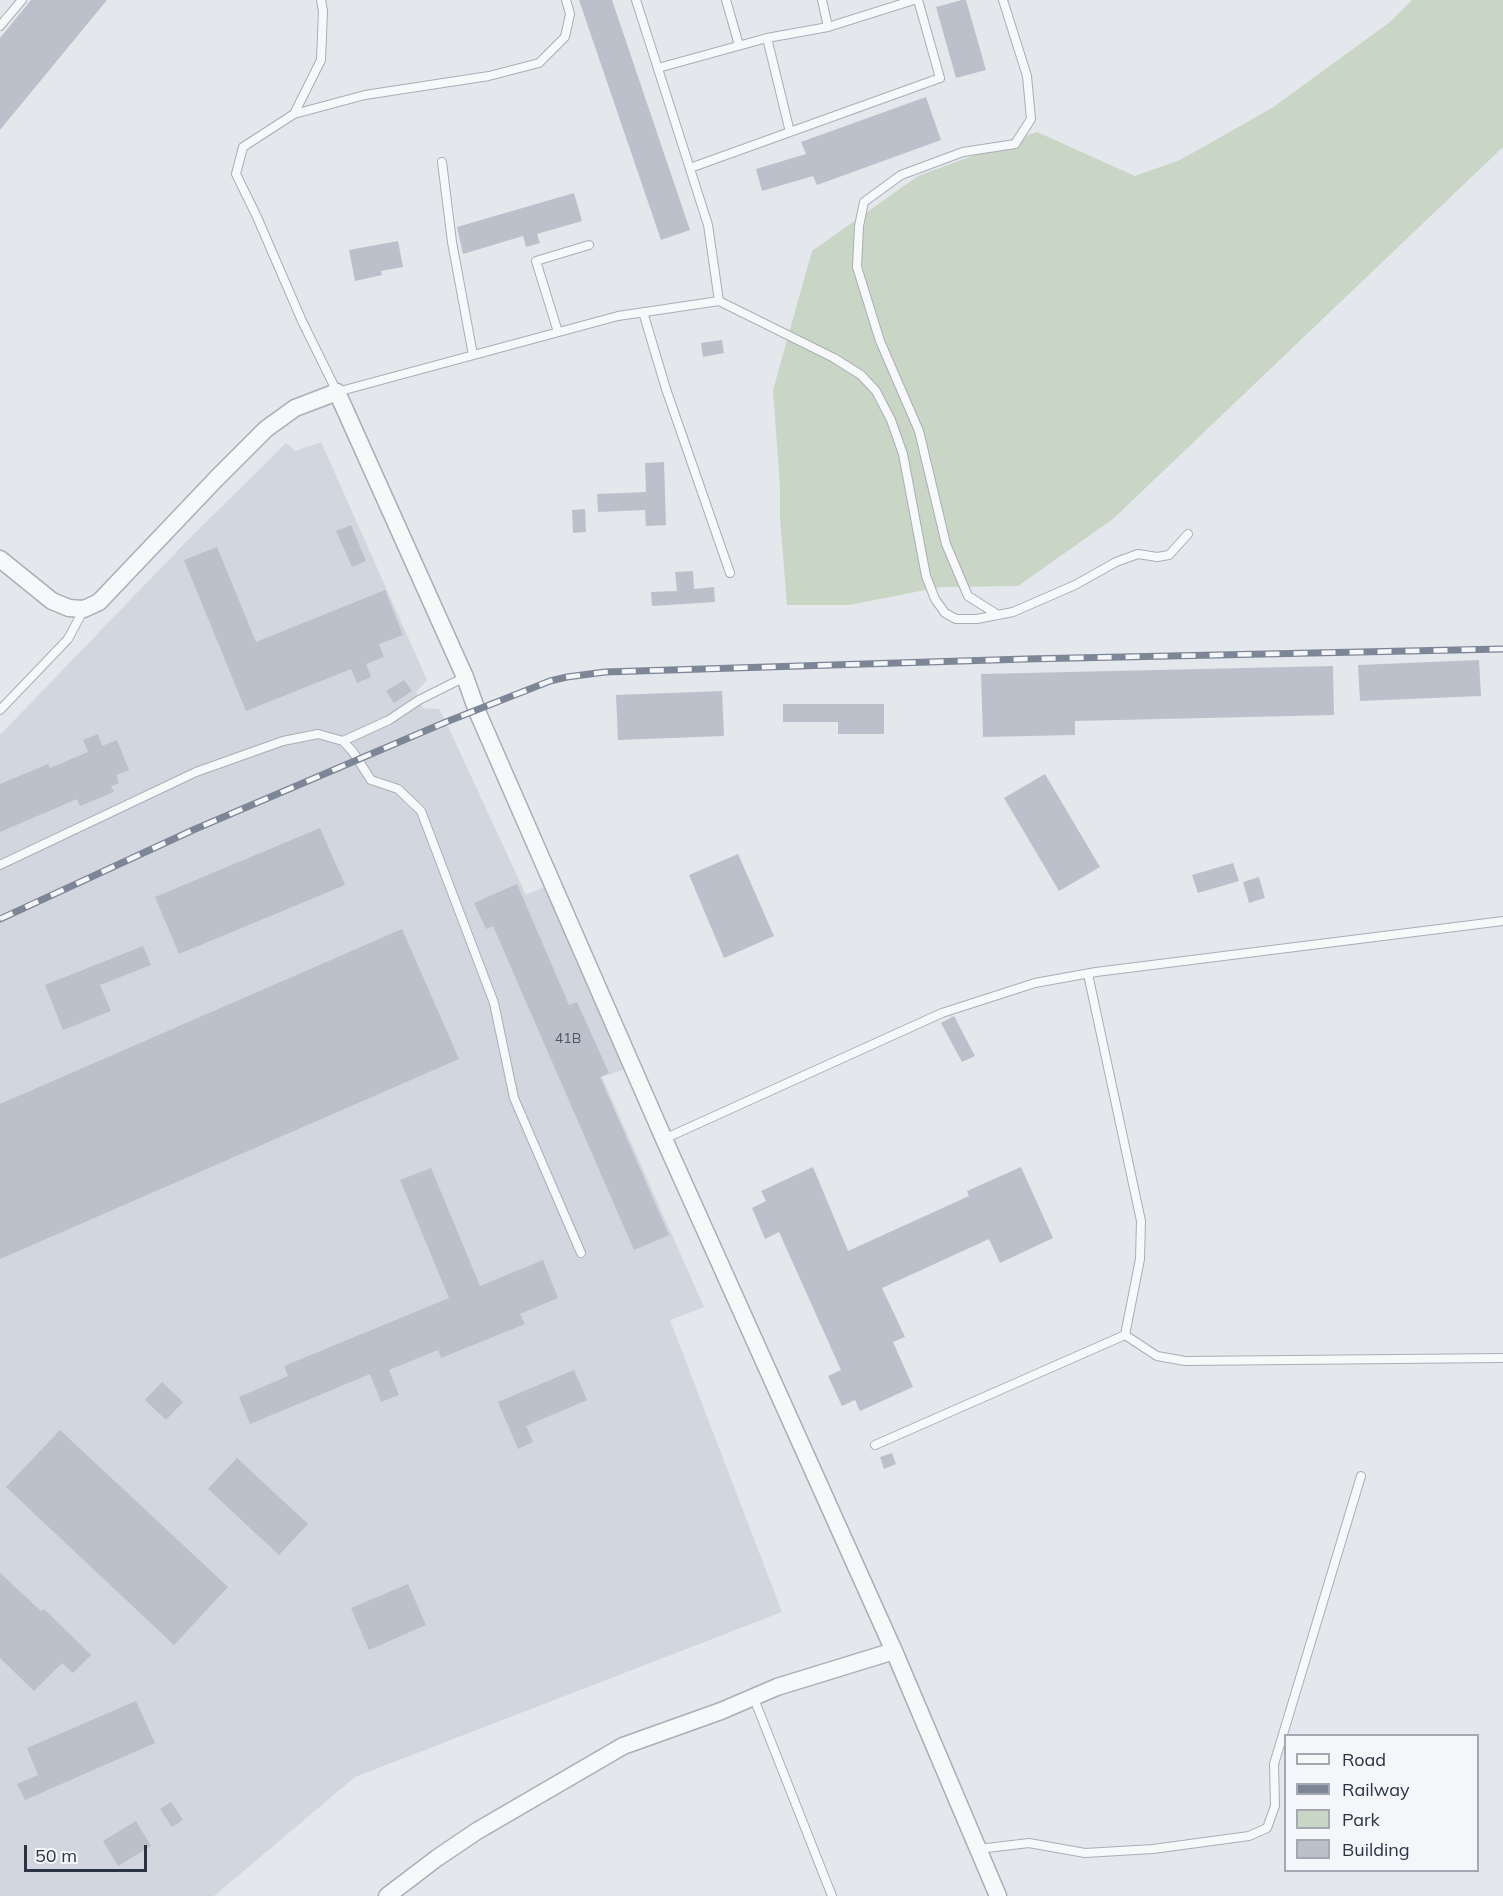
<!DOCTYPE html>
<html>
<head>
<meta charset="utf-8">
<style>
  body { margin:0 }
  #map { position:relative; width:1503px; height:1896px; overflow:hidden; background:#e4e7ec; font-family:Mulish,sans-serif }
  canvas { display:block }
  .legend { position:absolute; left:1284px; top:1734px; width:195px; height:138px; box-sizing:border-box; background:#f4f6f9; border:2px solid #a4a8b1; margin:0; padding:8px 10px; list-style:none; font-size:18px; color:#2b3445 }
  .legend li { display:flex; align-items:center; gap:12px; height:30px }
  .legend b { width:30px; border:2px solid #a4a8b1 }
  .scale { position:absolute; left:24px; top:1845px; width:123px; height:27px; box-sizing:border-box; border:3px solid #2b3445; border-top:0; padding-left:8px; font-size:18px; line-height:21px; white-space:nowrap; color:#2b3445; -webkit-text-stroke:4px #f4f6f9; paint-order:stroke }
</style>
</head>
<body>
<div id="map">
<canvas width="1503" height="1896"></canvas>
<ul class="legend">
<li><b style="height:8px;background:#f7f8fa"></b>Road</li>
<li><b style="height:8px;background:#7d8696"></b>Railway</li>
<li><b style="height:16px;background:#c9d6c5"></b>Park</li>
<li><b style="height:16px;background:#bbc0ca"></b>Building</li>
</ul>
<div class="scale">50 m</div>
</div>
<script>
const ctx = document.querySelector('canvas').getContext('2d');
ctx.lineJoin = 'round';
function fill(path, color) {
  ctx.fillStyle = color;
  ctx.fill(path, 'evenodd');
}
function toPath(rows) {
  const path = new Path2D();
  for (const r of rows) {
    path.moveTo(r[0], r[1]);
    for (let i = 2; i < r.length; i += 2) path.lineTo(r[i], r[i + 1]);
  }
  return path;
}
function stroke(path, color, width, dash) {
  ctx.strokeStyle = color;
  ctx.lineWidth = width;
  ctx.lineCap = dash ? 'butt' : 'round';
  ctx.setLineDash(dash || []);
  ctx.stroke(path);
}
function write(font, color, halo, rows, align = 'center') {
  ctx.font = font + ' Mulish,sans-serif';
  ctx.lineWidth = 6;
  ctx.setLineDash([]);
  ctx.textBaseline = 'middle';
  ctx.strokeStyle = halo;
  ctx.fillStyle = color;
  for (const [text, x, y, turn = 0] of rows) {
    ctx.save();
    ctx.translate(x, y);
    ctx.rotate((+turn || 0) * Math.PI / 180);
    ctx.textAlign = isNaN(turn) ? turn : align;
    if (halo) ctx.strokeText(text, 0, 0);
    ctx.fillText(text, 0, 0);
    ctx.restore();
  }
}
fill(toPath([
  [321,442,427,680,416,692,423,708,439,709,446,722,526,895,544,887,626,1069,602,1077,704,1307,670,1320,782,1612,355,1777,214,1896,0,1896,0,735,185,543,286,443,295,451]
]), '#d2d6de');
fill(toPath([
  [1412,0,1503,0,1503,147,1113,519,1018,586,941,587,849,605,787,605,780,518,780,487,773,390,812,251,918,176,1037,132,1135,176,1180,160,1272,108,1390,22]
]), '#c9d6c5');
fill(toPath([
  [31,0,107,0,0,130,0,38],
  [579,0,612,0,690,230,661,240],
  [962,0,966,0,986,70,956,78,936,7],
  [926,97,941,140,817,185,813,176,762,191,756,169,806,154,801,142],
  [574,193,582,221,537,234,540,243,526,247,523,236,463,254,457,227],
  [398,241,403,267,381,271,382,275,355,281,349,250],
  [722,340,724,353,703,357,701,343],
  [664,462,666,525,646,526,645,510,598,512,597,494,646,492,645,463],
  [585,509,586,532,573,533,572,510],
  [351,525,366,561,352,567,336,531],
  [217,547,256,642,385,590,403,635,379,644,384,657,366,664,371,677,357,683,351,669,246,711,184,560],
  [693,571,694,589,714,587,715,602,652,606,651,592,677,591,675,572],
  [1479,660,1481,696,1360,701,1358,665],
  [1333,666,1334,715,1075,721,1075,735,983,737,981,674],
  [404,680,412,691,394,703,386,691],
  [722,691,724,736,618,740,616,695],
  [783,704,884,704,884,734,838,734,838,722,783,722],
  [98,734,102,746,117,740,129,770,116,775,119,783,111,786,114,792,80,806,77,799,0,832,0,784,48,764,50,768,88,752,83,740],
  [1045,774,1100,867,1059,891,1004,798],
  [320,828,345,885,179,954,155,897],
  [738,854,774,936,724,958,689,875],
  [1233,863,1239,881,1198,893,1192,875],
  [1259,877,1265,898,1249,903,1243,882],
  [517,884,569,1005,577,1002,609,1073,600,1077,669,1235,634,1250,493,926,486,929,474,903],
  [402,929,459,1059,0,1259,0,1104],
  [143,946,151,965,100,985,111,1011,63,1030,45,985],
  [954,1016,975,1056,962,1062,941,1023],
  [813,1167,848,1251,969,1196,967,1191,1021,1167,1053,1238,1000,1263,989,1239,882,1288,905,1337,893,1342,913,1387,860,1411,855,1400,842,1406,828,1376,841,1370,779,1232,765,1239,752,1208,766,1201,761,1191],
  [431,1168,480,1286,543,1260,558,1298,520,1314,525,1324,441,1358,438,1350,389,1370,399,1395,381,1402,370,1374,250,1424,239,1397,288,1376,284,1366,449,1298,400,1180],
  [574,1370,587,1400,526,1426,533,1442,518,1449,498,1402],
  [162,1382,183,1402,166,1420,145,1400],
  [60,1430,228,1587,174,1645,6,1487],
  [892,1453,896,1464,884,1469,880,1457],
  [237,1458,308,1524,279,1555,208,1489],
  [0,1573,41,1611,44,1609,91,1655,73,1673,62,1663,34,1691,0,1658],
  [408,1584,426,1625,369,1650,351,1608],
  [136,1701,155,1743,25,1800,17,1784,38,1775,27,1748],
  [171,1802,183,1820,172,1827,160,1809],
  [136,1821,151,1846,118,1866,103,1841]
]), '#bbc0ca');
const lane = toPath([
  [566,0,570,14,565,37,539,63,489,76,365,95,294,114,243,147,236,174,257,217,302,321,337,392,618,316,719,301,708,225,636,0],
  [726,0,739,45],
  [822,0,828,27],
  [0,26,22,0],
  [767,38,790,132],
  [658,68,767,38,828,27,914,0],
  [294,114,321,60,323,11,321,0],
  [442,162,452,242,473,355],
  [690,168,940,78,918,0],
  [719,301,834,358,861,375,876,391,891,420,903,454,926,576,935,599,945,613,956,619,977,619,1013,612,1075,585,1116,562,1138,554,1157,557,1169,555,1188,534],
  [643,312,666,389,730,573],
  [558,332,536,261,589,245],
  [998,615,968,596,946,544,919,431,880,341,857,267,859,226,864,202,901,175,963,152,1015,144,1031,119,1027,76,1003,0],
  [0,710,68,639,84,609],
  [343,741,389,720,419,700,465,677],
  [0,865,196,772,283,741,318,734,343,741,353,752,371,780,398,789,421,811,494,1003,514,1098,581,1253],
  [664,1139,942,1013,1035,983,1096,972,1503,921],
  [1125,1335,1157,1356,1185,1361,1503,1358],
  [875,1445,1125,1335,1140,1259,1141,1221,1088,974],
  [753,1696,832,1896],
  [978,1849,1029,1843,1085,1853,1153,1849,1249,1836,1267,1828,1275,1806,1274,1764,1361,1476]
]);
const street = toPath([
  [0,559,52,601,69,608,84,609,99,602,216,479,266,429,295,408,337,392,465,677,477,711,664,1139,894,1651,998,1896],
  [387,1896,437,1858,477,1831,623,1746,721,1711,777,1687,894,1651]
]);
stroke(lane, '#a9aeb7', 10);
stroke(street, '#a9aeb7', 19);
stroke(lane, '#f7f8fa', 8);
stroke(street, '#f7f8fa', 16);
const rail = toPath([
  [0,919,193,830,446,722,550,681,567,677,605,672,1026,659,1503,649]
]);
stroke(rail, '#7d8696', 7);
stroke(rail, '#f4f6f9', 4.5, [14]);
write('14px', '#4f5766', null, [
  ["41В",568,1039]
]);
</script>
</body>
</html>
